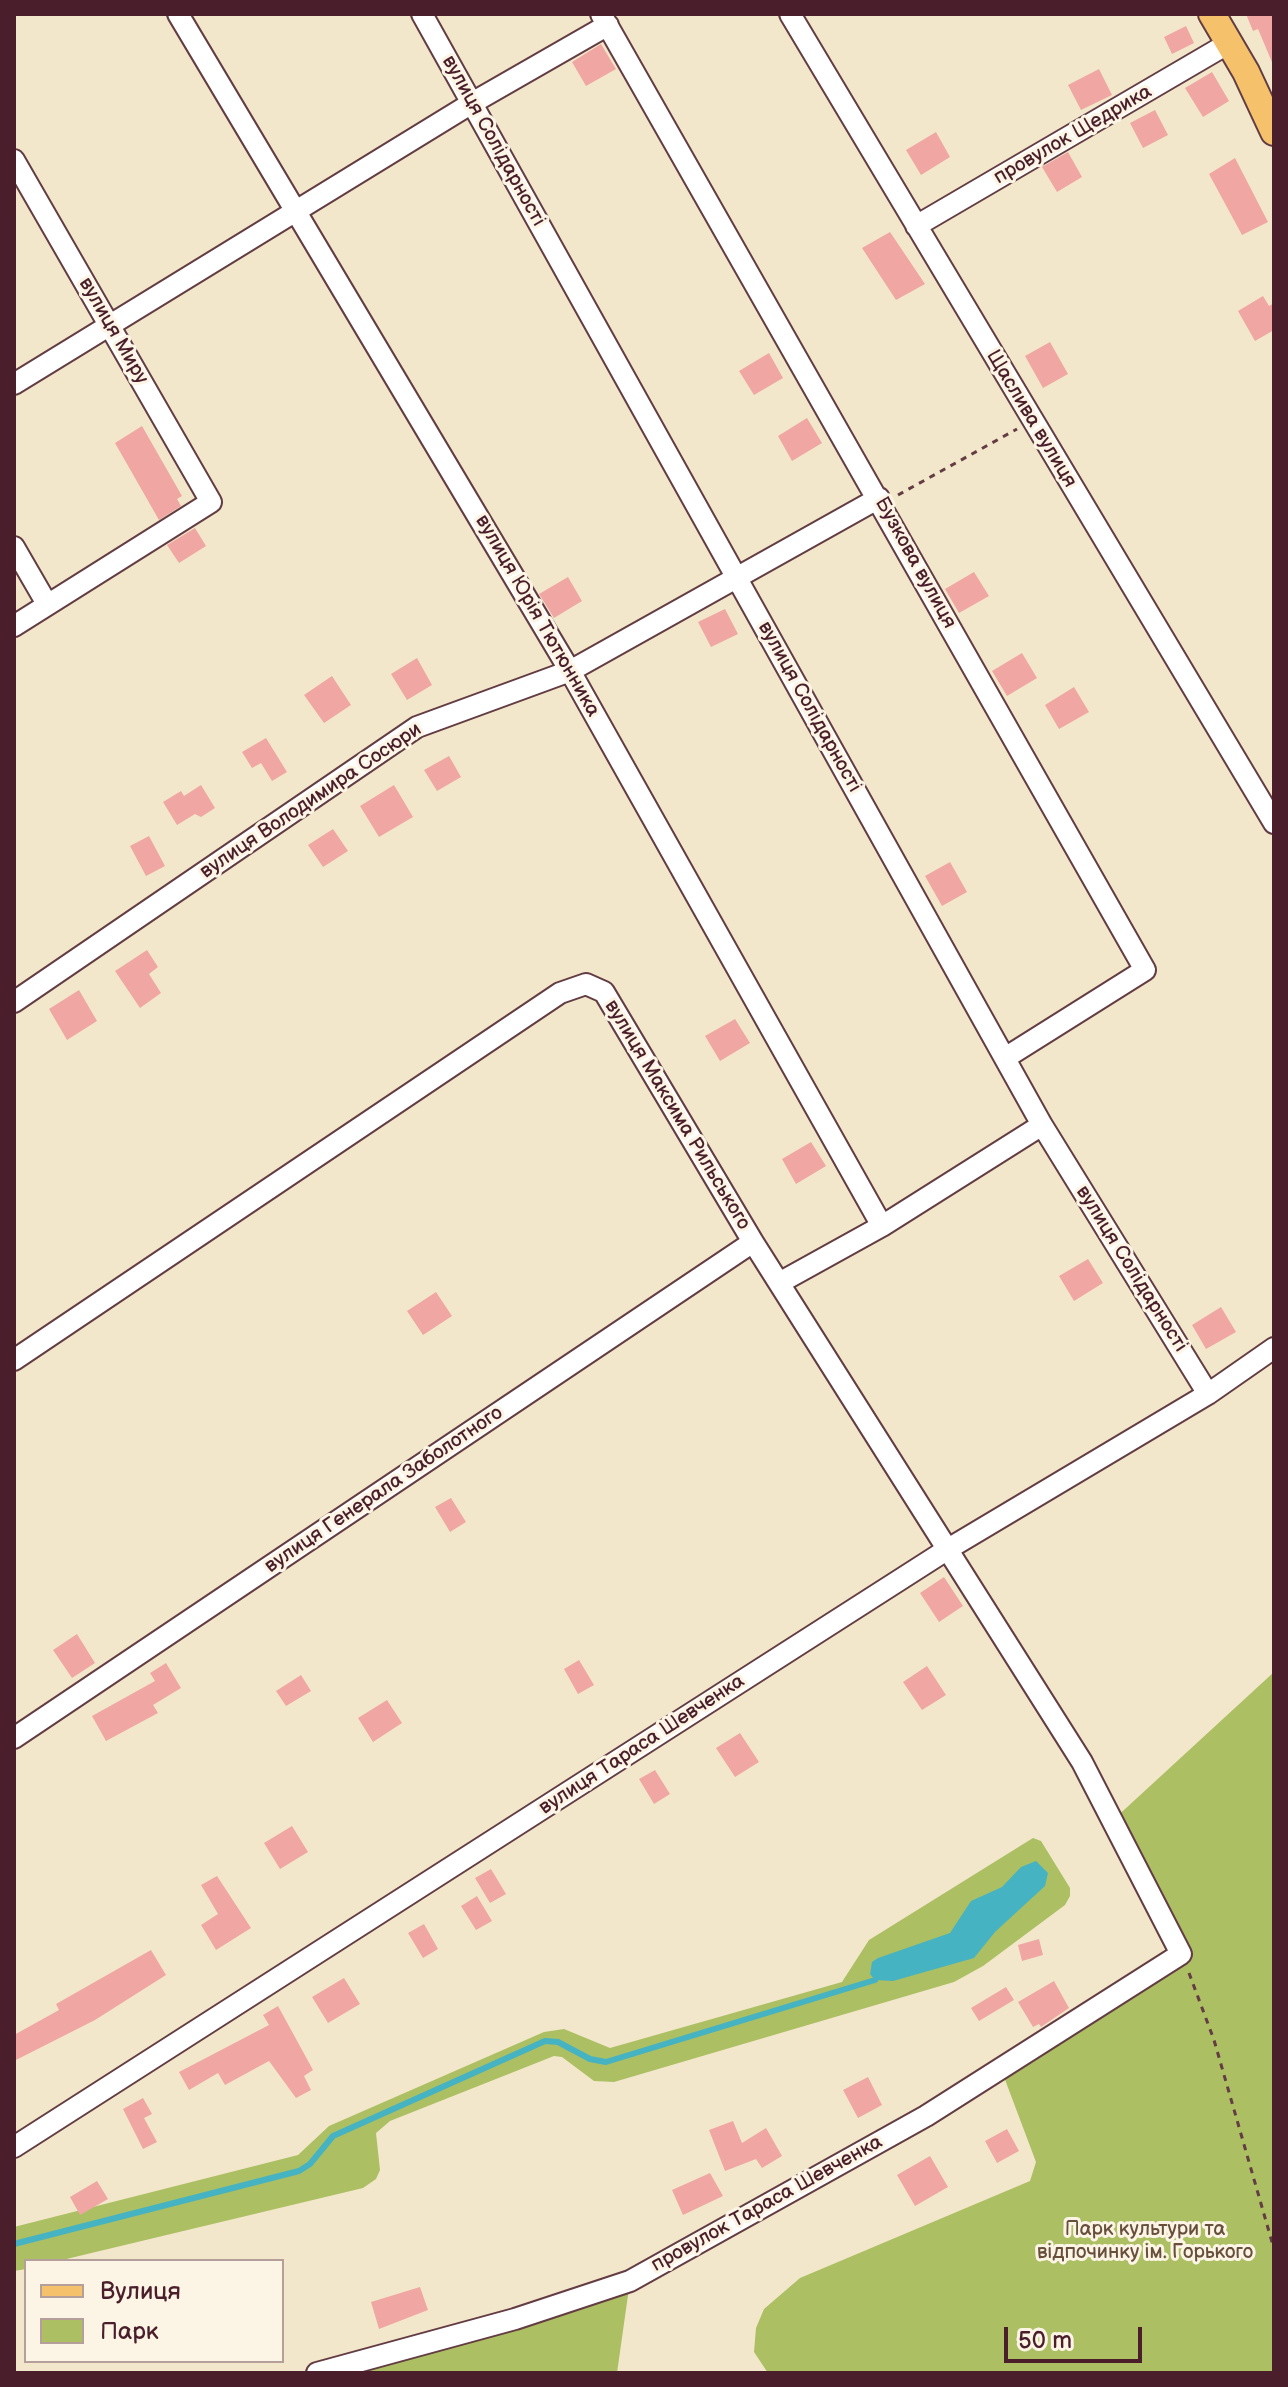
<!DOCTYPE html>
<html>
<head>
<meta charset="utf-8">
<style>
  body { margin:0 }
  #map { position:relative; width:1288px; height:2387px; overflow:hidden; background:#f2e7cb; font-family:"Balsamiq Sans",sans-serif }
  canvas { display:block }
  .frame { position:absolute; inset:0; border:16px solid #4a1f2b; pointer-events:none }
  .legend { position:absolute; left:24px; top:2259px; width:260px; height:104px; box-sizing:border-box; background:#fcf5e5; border:2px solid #b59f9b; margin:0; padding:10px 14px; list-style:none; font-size:24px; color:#4a1f2b }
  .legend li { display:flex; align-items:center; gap:16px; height:40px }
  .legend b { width:40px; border:2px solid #b59f9b }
  .scale { position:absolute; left:1004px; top:2327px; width:138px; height:36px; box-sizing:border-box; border:4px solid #4a1f2b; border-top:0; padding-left:10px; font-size:24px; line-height:28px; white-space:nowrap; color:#4a1f2b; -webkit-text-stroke:6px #fcf5e5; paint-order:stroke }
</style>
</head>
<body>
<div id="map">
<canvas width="1288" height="2387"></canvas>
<div class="frame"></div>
<ul class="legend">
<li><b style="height:10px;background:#f6c16b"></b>Вулиця</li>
<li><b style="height:22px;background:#acbf63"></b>Парк</li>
</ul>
<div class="scale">50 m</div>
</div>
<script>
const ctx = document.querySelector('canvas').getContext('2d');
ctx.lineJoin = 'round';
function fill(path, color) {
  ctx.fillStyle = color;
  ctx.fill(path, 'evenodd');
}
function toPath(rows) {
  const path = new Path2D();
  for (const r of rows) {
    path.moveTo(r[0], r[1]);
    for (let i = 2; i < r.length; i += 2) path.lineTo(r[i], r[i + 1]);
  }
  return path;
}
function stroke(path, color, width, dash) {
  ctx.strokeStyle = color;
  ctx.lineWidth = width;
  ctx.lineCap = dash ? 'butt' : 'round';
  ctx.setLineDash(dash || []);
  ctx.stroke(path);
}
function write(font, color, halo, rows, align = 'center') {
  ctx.font = font + ' "Balsamiq Sans",sans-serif';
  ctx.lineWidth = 6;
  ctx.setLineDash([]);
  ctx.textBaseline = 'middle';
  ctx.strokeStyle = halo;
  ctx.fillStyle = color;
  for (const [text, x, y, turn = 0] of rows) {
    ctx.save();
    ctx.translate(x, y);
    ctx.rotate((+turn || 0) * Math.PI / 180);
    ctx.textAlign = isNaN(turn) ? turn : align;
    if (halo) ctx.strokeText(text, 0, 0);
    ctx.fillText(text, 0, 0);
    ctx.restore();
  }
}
fill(toPath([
  [1274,1672,1274,2373,768,2373,754,2352,756,2328,764,2309,800,2278,1030,2181,1036,2162,1001,2069,1181,1953,1112,1821],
  [1033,1838,1041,1841,1070,1888,1070,1896,1065,1905,983,1966,954,1982,614,2082,594,2081,562,2057,554,2056,390,2121,376,2133,380,2170,376,2179,363,2188,58,2261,26,2261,26,2269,14,2271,14,2227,298,2155,329,2126,544,2032,564,2029,610,2048,842,1982,869,1940],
  [630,2281,617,2373,317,2373]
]), '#acbf63');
fill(toPath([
  [1036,1861,1048,1873,1045,1886,995,1932,974,1958,893,1981,875,1980,870,1974,872,1962,878,1958,950,1933,971,1901,1002,1887,1021,1867]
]), '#46b3c3');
stroke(toPath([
  [14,2244,299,2171,310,2164,333,2136,545,2041,558,2042,590,2059,606,2062,875,1980]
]), '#46b3c3', 6);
fill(toPath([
  [1246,14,1274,14,1274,67,1258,29,1253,31],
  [1186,26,1194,43,1172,54,1164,37],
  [601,44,616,69,586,86,572,62],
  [1099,69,1112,95,1081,110,1068,85],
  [1212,72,1229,101,1203,117,1185,88],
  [1155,110,1168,135,1143,148,1130,123],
  [936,132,950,157,921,175,906,150],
  [1068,152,1082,177,1057,192,1042,167],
  [1235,158,1268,222,1242,235,1209,174],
  [890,232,925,284,896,300,862,248],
  [1263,296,1269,306,1274,303,1274,330,1255,341,1238,311],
  [1050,342,1068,374,1043,388,1025,356],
  [769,353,783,378,754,395,739,371],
  [807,418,822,443,792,461,778,436],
  [142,426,182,496,177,499,181,506,159,520,115,443],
  [195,528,206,546,179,563,167,545],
  [974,572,989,596,959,613,945,589],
  [568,577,582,601,554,618,539,594],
  [725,609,738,634,711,647,698,622],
  [1022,653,1037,678,1007,696,992,671],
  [417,658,432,685,407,700,391,674],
  [332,676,351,705,324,723,304,695],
  [1074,687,1089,712,1059,729,1045,705],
  [266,738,287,772,272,781,261,763,252,768,242,752],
  [449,756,461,777,437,791,424,770],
  [201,785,215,808,201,817,195,814,177,825,163,802,181,791,184,796],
  [394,785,413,817,379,837,360,806],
  [333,829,348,851,323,867,308,845],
  [149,836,165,866,146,876,130,846],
  [950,862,967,892,942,906,925,876],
  [147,950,158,967,149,974,161,993,140,1008,115,971],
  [79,990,97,1021,67,1040,49,1009],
  [735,1019,750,1043,720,1061,705,1036],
  [811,1142,826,1166,796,1184,782,1159],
  [1088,1259,1103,1283,1074,1301,1059,1276],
  [436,1292,452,1316,423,1335,407,1311],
  [1221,1307,1236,1332,1206,1349,1192,1325],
  [451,1498,466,1522,450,1532,435,1507],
  [944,1577,963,1606,939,1622,920,1593],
  [77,1634,95,1663,72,1678,53,1650],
  [579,1660,594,1685,578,1694,564,1669],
  [166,1663,181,1688,153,1705,158,1713,106,1741,92,1716,155,1681,150,1673],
  [927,1666,946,1695,922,1710,903,1682],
  [301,1675,311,1691,286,1706,276,1691],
  [387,1700,402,1723,373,1742,358,1718],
  [740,1733,759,1762,735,1777,716,1748],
  [655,1770,670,1794,654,1804,639,1779],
  [292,1826,308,1852,280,1869,264,1843],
  [491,1869,506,1894,490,1903,475,1878],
  [217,1876,251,1928,216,1950,201,1925,218,1914,201,1885],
  [477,1896,492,1921,476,1930,461,1906],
  [424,1924,438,1949,423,1958,408,1933],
  [1039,1939,1043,1955,1022,1961,1018,1945],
  [151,1950,166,1975,95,2020,14,2061,14,2035,59,2010,56,2004],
  [344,1978,360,2004,328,2023,312,1997],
  [1054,1981,1069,2008,1041,2027,1039,2024,1033,2027,1018,2002],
  [1006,1987,1014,2000,979,2021,971,2008],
  [278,2006,313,2070,304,2076,311,2090,296,2098,269,2061,225,2085,218,2073,189,2090,179,2072,269,2025,263,2015],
  [868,2077,882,2105,858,2118,843,2090],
  [143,2098,152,2114,144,2118,157,2142,143,2149,123,2109],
  [733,2121,742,2143,766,2128,782,2156,762,2168,756,2159,725,2171,709,2130],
  [1007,2129,1019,2151,997,2163,985,2141],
  [930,2156,948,2187,915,2206,897,2175],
  [710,2173,723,2196,683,2215,672,2190],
  [97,2181,108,2199,80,2215,70,2197],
  [420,2287,428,2310,379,2329,371,2302]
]), '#f0a7a4');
const minor = toPath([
  [178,14,570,671,882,1226],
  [422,14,1042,1125,1208,1394],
  [601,14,1145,970,1005,1058],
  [790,14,1274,823],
  [14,160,211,502,14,626],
  [916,226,1229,43],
  [14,384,472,103,608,25],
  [14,547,47,604],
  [14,1002,417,727,570,671,879,498],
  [779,1283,882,1226,1042,1125],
  [14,1360,560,993,586,984,604,992,753,1242,1082,1762,1181,1954,926,2116,630,2281,515,2319,317,2373],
  [14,1738,753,1242],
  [14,2147,948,1549,1208,1394,1274,1348]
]);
const major = toPath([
  [1212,14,1246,72,1274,132]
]);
stroke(minor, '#633d43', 24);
stroke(major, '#633d43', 30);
stroke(toPath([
  [898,495,1017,429],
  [1189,1973,1214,2040,1274,2249]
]), '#633d43', 3, [6, 6]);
stroke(minor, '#fff', 20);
stroke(major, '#f6c16b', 26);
write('20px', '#4a1f2b', '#fcf5e5', [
  ["провулок Щедрика",1073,135,-30],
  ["вулиця Солідарності",493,141,61],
  ["вулиця Миру",113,331,60],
  ["Щаслива вулиця",1031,419,59],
  ["Бузкова вулиця",915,563,61],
  ["вулиця Юрія Тютюнника",537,616,60],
  ["вулиця Солідарності",809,707,61],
  ["вулиця Володимира Сосюри",311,801,-34],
  ["вулиця Максима Рильського",677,1115,59],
  ["вулиця Солідарності",1131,1269,58],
  ["вулиця Генерала Заболотного",384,1490,-34],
  ["вулиця Тараса Шевченка",642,1745,-33],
  ["провулок Тараса Шевченка",767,2204,-29]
]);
write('20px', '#674f3c', '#fcf5e5', [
  ["Парк культури та",1145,2230],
  ["відпочинку ім. Горького",1145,2253]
]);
</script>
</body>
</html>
